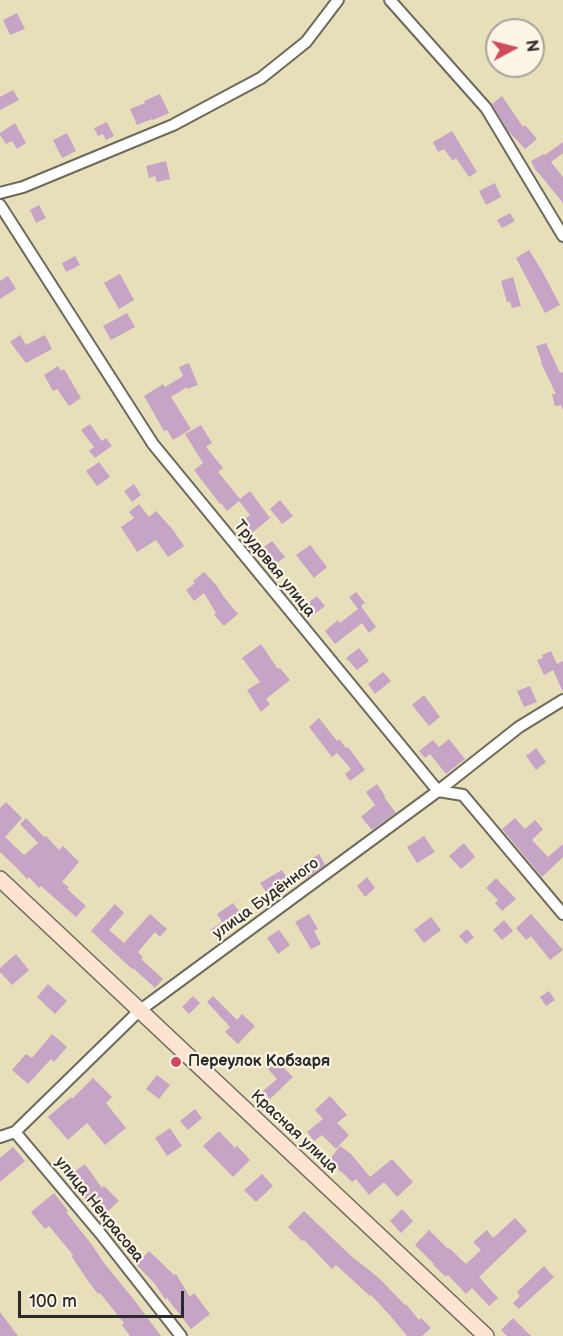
<!DOCTYPE html>
<html>
<head>
<meta charset="utf-8">
<style>
  body { margin:0 }
  #map { position:relative; width:563px; height:1336px; overflow:hidden; background:#e7dfb9; font-family:"Balsamiq Sans",sans-serif }
  canvas { display:block }
  .north { position:absolute; left:485px; top:18px; width:60px; height:60px; box-sizing:border-box; background:#fcf5e5; border:2px solid #a8a49b; border-radius:50%; rotate:83deg; font-size:16px; font-weight:700; line-height:24px; text-align:center; color:#2b2b2b }
  .north::after { content:''; display:block; margin:auto; width:21px; height:27px; background:#d1495b; clip-path:polygon(50% 0,100% 100%,50% 72%,0 100%) }
  .scale { position:absolute; left:18px; top:1291px; width:166px; height:27px; box-sizing:border-box; border:3px solid #2b2b2b; border-top:0; padding-left:8px; font-size:18px; line-height:21px; white-space:nowrap; color:#2b2b2b; -webkit-text-stroke:4px #fcf5e5; paint-order:stroke }
</style>
</head>
<body>
<div id="map">
<canvas width="563" height="1336"></canvas>
<div class="north">N</div>
<div class="scale">100 m</div>
</div>
<script>
const ctx = document.querySelector('canvas').getContext('2d');
ctx.lineJoin = 'round';
function fill(path, color) {
  ctx.fillStyle = color;
  ctx.fill(path, 'evenodd');
}
function toPath(rows) {
  const path = new Path2D();
  for (const r of rows) {
    path.moveTo(r[0], r[1]);
    for (let i = 2; i < r.length; i += 2) path.lineTo(r[i], r[i + 1]);
  }
  return path;
}
function stroke(path, color, width, dash) {
  ctx.strokeStyle = color;
  ctx.lineWidth = width;
  ctx.lineCap = dash ? 'butt' : 'round';
  ctx.setLineDash(dash || []);
  ctx.stroke(path);
}
function write(font, color, halo, rows, align = 'center') {
  ctx.font = font + ' "Balsamiq Sans",sans-serif';
  ctx.lineWidth = 4.5;
  ctx.setLineDash([]);
  ctx.textBaseline = 'middle';
  ctx.strokeStyle = halo;
  ctx.fillStyle = color;
  for (const [text, x, y, turn = 0] of rows) {
    ctx.save();
    ctx.translate(x, y);
    ctx.rotate((+turn || 0) * Math.PI / 180);
    ctx.textAlign = isNaN(turn) ? turn : align;
    if (halo) ctx.strokeText(text, 0, 0);
    ctx.fillText(text, 0, 0);
    ctx.restore();
  }
}
fill(toPath([
  [17,13,25,29,10,35,3,20],
  [13,90,19,100,0,110,0,97],
  [160,94,169,113,153,120,152,119,137,125,130,109,145,103,144,101],
  [502,96,523,127,525,125,537,139,525,149,508,131,492,104],
  [107,122,114,136,106,140,103,134,98,136,94,128],
  [15,123,26,143,17,149,12,141,6,144,0,135,0,133],
  [452,131,477,172,469,177,456,158,453,161,444,149,438,152,433,142],
  [67,133,76,151,62,158,53,140],
  [563,142,563,153,551,162,563,177,563,203,537,171,536,171,531,161,544,154,545,155],
  [166,161,170,179,157,182,155,176,149,178,146,166],
  [495,183,501,197,486,205,479,191],
  [39,205,46,218,36,223,30,210],
  [510,213,515,221,502,228,497,220],
  [529,250,542,271,560,305,545,313,516,258],
  [75,256,80,265,66,272,62,263],
  [120,274,134,300,119,309,104,283],
  [8,276,16,289,0,299,0,281],
  [513,277,521,306,512,308,510,302,507,302,501,281],
  [127,313,135,327,111,340,103,326],
  [20,335,26,345,45,335,52,349,26,363,10,342],
  [546,343,560,373,563,372,563,410,561,405,555,406,552,394,556,394,541,363,542,363,536,346],
  [189,363,198,385,187,389,187,387,171,397,191,429,173,440,167,430,164,431,144,396,163,384,165,387,183,376,179,367],
  [58,366,61,371,64,369,81,398,69,406,57,389,53,391,44,375],
  [90,424,102,441,106,438,112,446,95,458,89,451,94,447,81,430],
  [201,425,212,443,206,447,223,468,218,472,240,499,250,491,270,518,247,537,237,525,250,515,239,501,227,511,221,503,220,504,194,470,203,463,185,434],
  [99,462,110,477,97,486,86,471],
  [134,484,141,495,132,502,124,491],
  [280,500,293,516,282,524,270,509],
  [139,504,149,517,156,511,173,530,184,546,168,557,156,540,137,552,121,527,134,518,129,512],
  [272,541,285,557,272,567,259,551],
  [310,545,327,567,314,578,296,555],
  [204,572,217,586,223,596,238,614,224,626,214,615,216,613,204,593,194,601,186,590,195,583,193,581],
  [356,592,365,603,361,606,376,627,369,633,362,623,335,644,325,631,338,620,340,623,358,609,349,597],
  [317,596,325,606,311,617,303,607],
  [261,644,278,669,280,668,290,680,266,699,270,704,261,712,247,690,260,682,242,658],
  [359,648,369,661,357,670,346,658],
  [551,651,557,664,563,661,563,692,553,670,544,675,537,660,543,658,542,655],
  [383,672,391,681,375,694,368,684],
  [530,686,537,702,524,707,517,691],
  [424,695,440,717,429,726,412,705],
  [319,718,337,741,339,739,346,748,348,747,365,770,350,781,345,774,351,769,337,753,332,757,309,727],
  [449,739,465,759,446,774,430,754,425,758,419,751,433,740,439,747],
  [536,748,546,762,536,770,526,756],
  [377,784,385,796,384,797,396,813,372,830,361,817,375,805,366,792],
  [6,802,22,818,5,837,24,855,38,843,20,824,26,818,44,837,46,836,59,850,63,846,79,862,62,882,69,887,67,889,86,906,76,917,41,886,39,888,29,877,27,879,18,869,0,852,0,808],
  [515,818,525,829,535,820,543,829,532,840,548,857,563,844,563,857,542,877,502,829],
  [424,836,435,852,417,863,407,847],
  [464,843,475,857,461,869,449,856],
  [319,854,325,865,305,879,297,868],
  [282,870,292,887,272,901,260,883],
  [367,877,375,888,365,897,357,886],
  [496,878,516,899,502,911,495,903,498,900,486,888],
  [233,903,246,920,217,940,210,930,222,922,217,914],
  [115,904,124,913,109,930,124,943,150,914,167,929,160,937,155,932,138,952,143,957,141,959,163,979,155,988,133,968,132,969,91,931],
  [309,914,318,929,314,931,321,944,311,949,295,922],
  [531,914,563,950,550,960,531,936,526,940,516,928],
  [431,917,441,930,424,943,414,930],
  [504,920,513,931,502,940,493,930],
  [467,929,474,937,466,944,459,936],
  [279,930,290,945,278,954,267,938],
  [16,954,29,970,12,985,0,972,0,968],
  [48,984,67,1001,55,1014,37,997],
  [549,991,555,1000,546,1006,540,997],
  [193,996,200,1003,189,1014,182,1007],
  [213,996,237,1020,242,1014,255,1026,238,1044,225,1032,230,1027,207,1002],
  [52,1034,67,1047,54,1062,51,1059,28,1084,12,1070,26,1054,32,1058],
  [276,1060,293,1077,270,1099,263,1091,277,1079,267,1068],
  [157,1075,170,1085,159,1099,146,1089],
  [93,1078,112,1097,106,1103,126,1128,105,1145,87,1123,68,1140,48,1117,71,1097,72,1099],
  [330,1096,347,1115,337,1123,349,1135,336,1149,322,1135,314,1141,307,1132,323,1119,315,1110],
  [195,1109,202,1118,188,1130,180,1121],
  [170,1128,182,1146,167,1156,155,1138],
  [219,1131,235,1148,237,1146,250,1160,233,1177,203,1146],
  [340,1146,351,1154,370,1177,392,1159,413,1182,397,1197,384,1182,369,1195,356,1179,352,1182,345,1175,328,1162],
  [13,1147,25,1161,0,1182,0,1158],
  [85,1164,102,1188,104,1186,119,1201,103,1216,77,1191,67,1177],
  [262,1174,273,1186,256,1202,244,1190],
  [54,1193,68,1211,66,1212,92,1245,104,1263,135,1301,161,1336,130,1336,122,1325,124,1323,100,1293,98,1294,88,1281,72,1257,73,1255,49,1226,45,1229,31,1212],
  [402,1209,413,1221,401,1233,390,1221],
  [304,1211,350,1255,380,1279,405,1305,406,1304,419,1320,421,1318,431,1328,422,1336,407,1336,393,1319,371,1295,370,1296,336,1265,332,1269,304,1240,302,1241,288,1227],
  [515,1218,527,1231,479,1277,498,1298,489,1306,472,1288,466,1294,448,1275,446,1277,433,1265,434,1264,415,1245,429,1230,448,1249,449,1248,466,1264,481,1250,473,1242,487,1230,493,1238],
  [149,1251,174,1275,176,1274,190,1297,194,1293,210,1314,191,1329,167,1298,165,1299,155,1284,136,1264],
  [544,1266,554,1277,519,1309,513,1303,520,1296,517,1292],
  [0,1312,18,1336,0,1336],
  [513,1318,531,1336,507,1336,501,1330]
]), '#c6a4c6');
const minor = toPath([
  [390,0,486,108,563,236],
  [0,193,23,187,173,125,261,78,306,42,338,0],
  [0,205,153,444,438,791,463,795,563,914],
  [15,1132,100,1233,181,1336],
  [0,1137,15,1132,139,1011,438,791,519,727,563,700]
]);
const secondary = toPath([
  [0,879,486,1336]
]);
stroke(minor, '#6d6a5d', 14);
stroke(secondary, '#6d6a5d', 18);
stroke(minor, '#fff', 10);
stroke(secondary, '#fde4d1', 15);
for (const [x, y, r, color] of [
  [176,1062,6,"#d1495b"]
]) {
  const dot = new Path2D();
  dot.arc(x, y, r, 0, 2 * Math.PI);
  ctx.fillStyle = color;
  ctx.fill(dot);
  stroke(dot, '#fcf5e5', 2);
}
write('16px', '#2b2b2b', '#fcf5e5', [
  ["Трудовая улица",274,569,51],
  ["улица Будённого",266,899,-36],
  ["Красная улица",294,1132,43],
  ["улица Некрасова",99,1210,51]
]);
write('bold 16px', '#2b2b2b', '#fcf5e5', [
  ["Переулок Кобзаря",188,1062]
], 'left');
</script>
</body>
</html>
